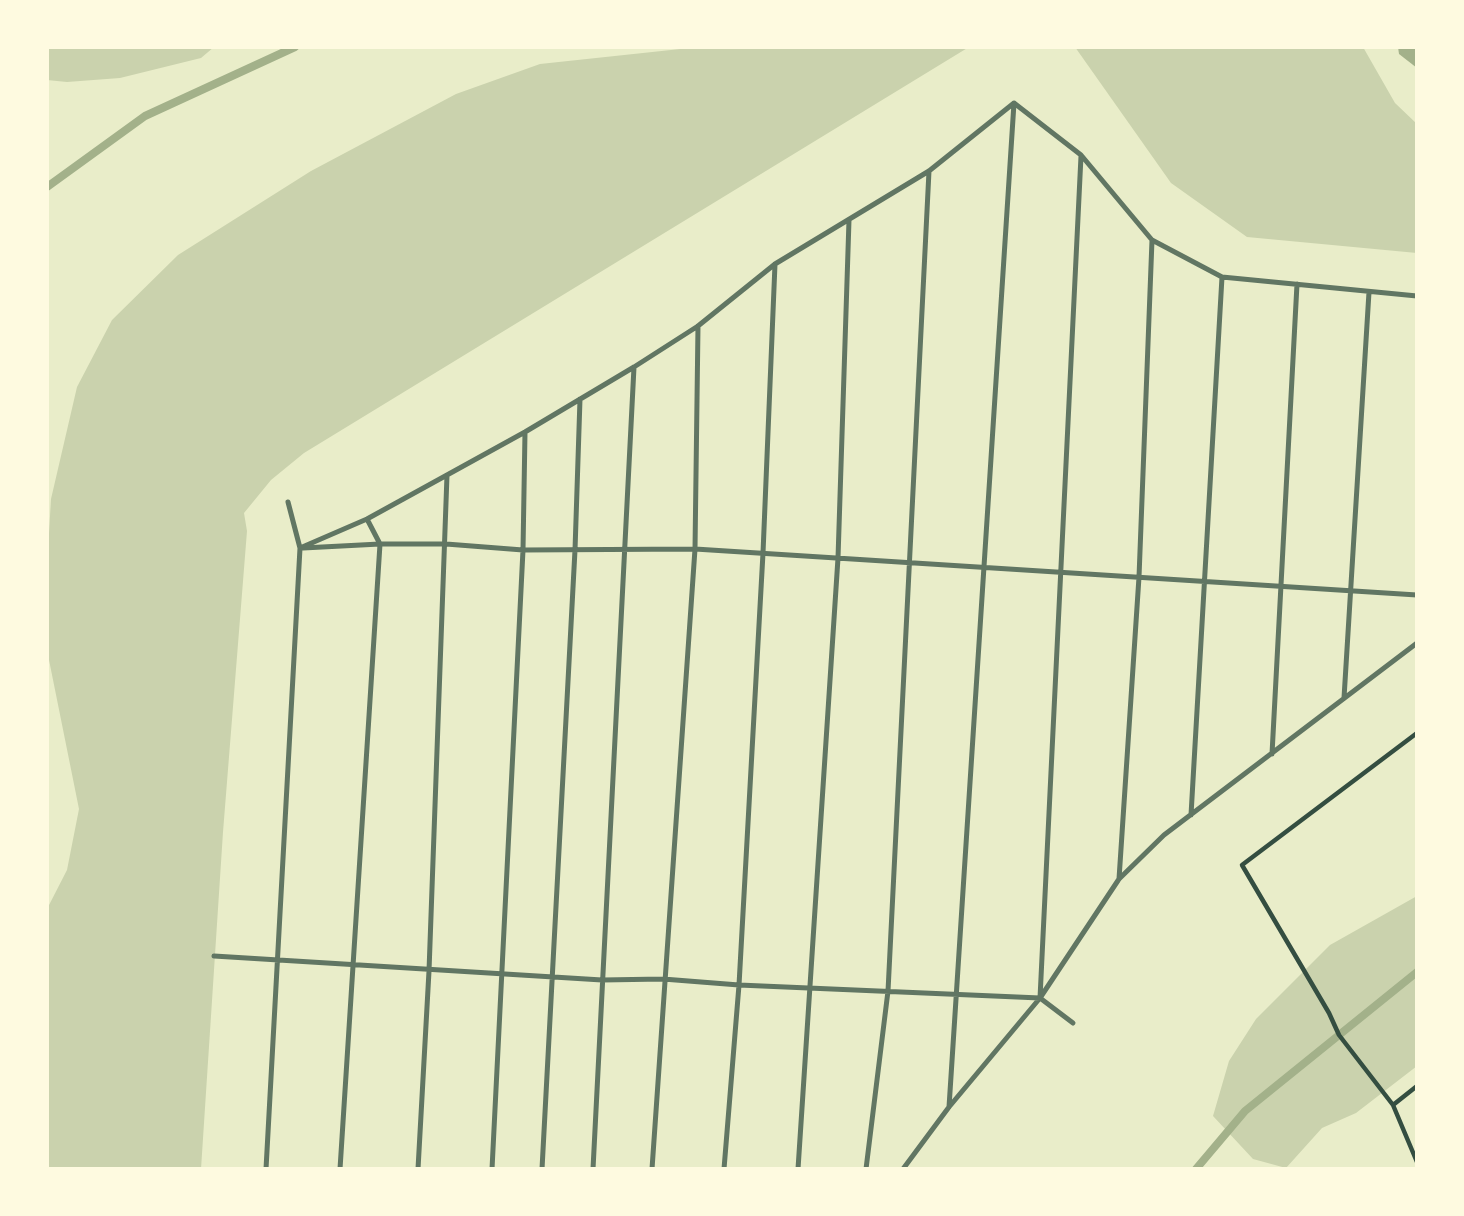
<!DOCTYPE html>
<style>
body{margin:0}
#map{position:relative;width:1464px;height:1216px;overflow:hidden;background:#e9edc9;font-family:"PT Sans Narrow",sans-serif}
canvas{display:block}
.frame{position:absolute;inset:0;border:49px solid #fefae0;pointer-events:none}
</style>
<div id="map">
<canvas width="1464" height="1216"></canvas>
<div class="frame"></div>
</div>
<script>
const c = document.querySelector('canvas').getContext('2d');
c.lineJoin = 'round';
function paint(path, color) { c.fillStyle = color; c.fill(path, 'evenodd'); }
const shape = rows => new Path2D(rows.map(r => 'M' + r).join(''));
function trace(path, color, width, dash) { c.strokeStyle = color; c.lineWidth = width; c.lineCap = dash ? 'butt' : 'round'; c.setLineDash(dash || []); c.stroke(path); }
paint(shape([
 [47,47,214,47,201,58,120,78,67,82,47,80],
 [699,47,969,47,304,453,271,480,244,513,247,531,223,832,201,1169,47,1169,47,909,67,870,79,809,47,650,47,567,51,499,77,387,112,320,178,255,311,171,456,94,540,64],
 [1075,47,1363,47,1395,103,1417,124,1417,253,1247,237,1171,183],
 [1417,896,1417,1066,1356,1113,1322,1128,1286,1168,1253,1159,1213,1116,1229,1061,1256,1019,1330,945]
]), '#cad2ad');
paint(shape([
 [1398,47,1417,47,1417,68,1399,54]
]), '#a3b18a');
trace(shape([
 [47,187,145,116,295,47],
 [1196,1169,1245,1111,1417,972]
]), '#a3b18a', 8);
trace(shape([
 [1417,1086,1393,1105,1417,1162],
 [1393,1105,1339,1035,1329,1013,1242,865,1417,733]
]), '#344e41', 4.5);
trace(shape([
 [300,548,367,519,447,475,525,432,634,367,698,326,775,264,929,171,1014,103,1081,155,1152,240,1222,277,1417,296],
 [303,548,380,544,446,544,523,550,695,549,1417,595],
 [1344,698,1369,292],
 [1272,754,1297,284],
 [1191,815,1222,277],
 [1119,879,1139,577,1152,240],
 [214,956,602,980,663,979,739,985,1040,998,1073,1023],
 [1040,998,1081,156],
 [949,1107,1014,103],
 [266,1169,300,548,288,502],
 [340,1169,380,544,367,519],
 [418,1169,429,971,447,475],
 [492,1169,523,550,525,432],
 [542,1169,575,550,580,399],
 [593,1169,634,367],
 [652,1169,695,549,698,326],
 [724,1169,739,985,763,553,775,264],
 [798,1169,838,558,849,220],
 [866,1169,888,991,929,171],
 [903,1169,949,1107,1040,998,1119,879,1164,835,1417,643]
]), '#617663', 5);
</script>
